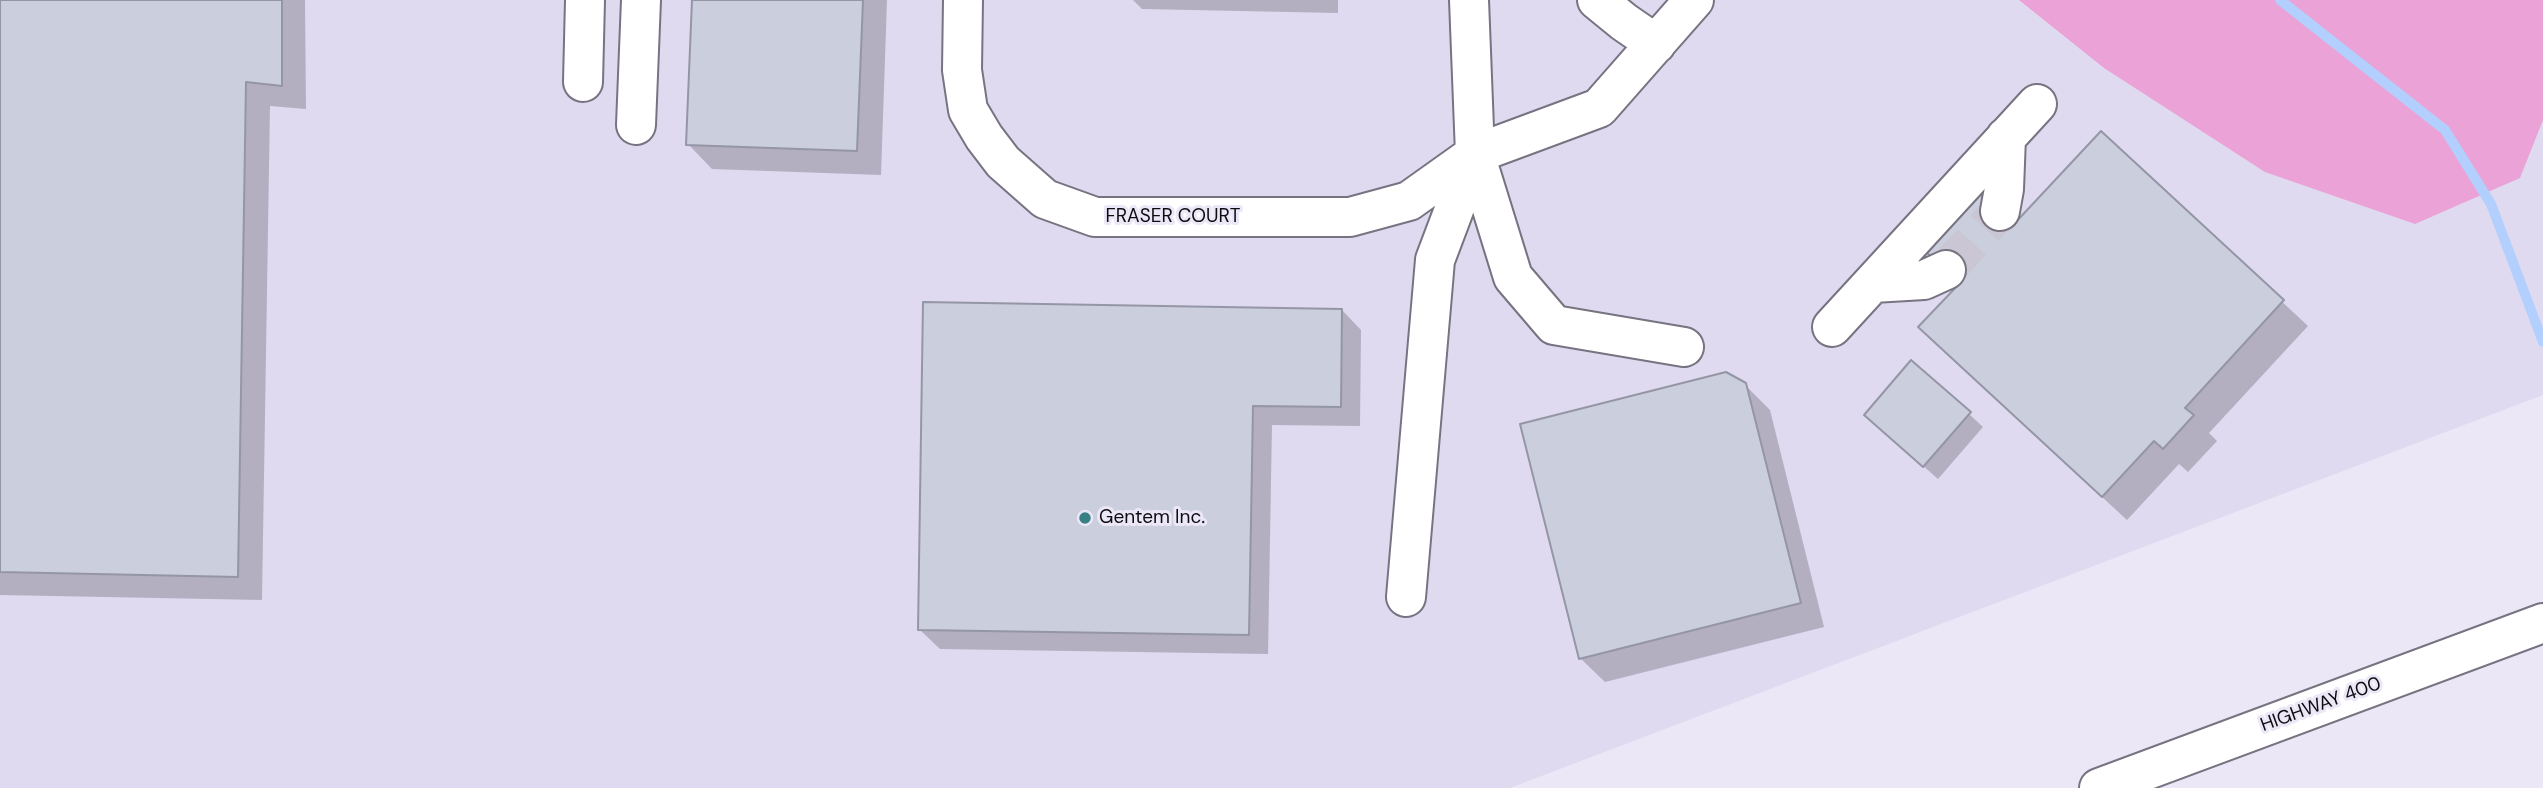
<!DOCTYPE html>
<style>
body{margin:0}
canvas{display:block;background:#ebe7f7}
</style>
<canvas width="2543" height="788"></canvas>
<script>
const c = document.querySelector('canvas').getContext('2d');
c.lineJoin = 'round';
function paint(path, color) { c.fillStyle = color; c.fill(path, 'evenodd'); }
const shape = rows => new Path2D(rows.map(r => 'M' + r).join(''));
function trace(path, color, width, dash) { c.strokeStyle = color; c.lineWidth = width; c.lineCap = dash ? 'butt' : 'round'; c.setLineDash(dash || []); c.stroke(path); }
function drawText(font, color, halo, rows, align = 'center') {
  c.font = font + ' "DM Sans",sans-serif'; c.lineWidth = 6; c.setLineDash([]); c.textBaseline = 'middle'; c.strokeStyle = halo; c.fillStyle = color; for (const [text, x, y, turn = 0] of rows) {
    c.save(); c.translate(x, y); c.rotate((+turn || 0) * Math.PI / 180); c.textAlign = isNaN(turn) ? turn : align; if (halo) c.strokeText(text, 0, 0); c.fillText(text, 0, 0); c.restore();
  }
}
paint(shape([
 [0,0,2543,0,2543,395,1510,788,0,788]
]), '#e0daf0');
paint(shape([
 [2019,0,2543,0,2543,120,2520,178,2415,224,2265,172,2104,68]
]), '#eba2d7');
paint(shape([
 [0,0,305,0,306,109,270,106,262,600,0,595],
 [693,0,887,0,881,175,712,169,688,144],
 [1133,0,1338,0,1338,13,1142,9],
 [2101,133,2308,326,2209,433,2217,441,2188,472,2179,464,2127,520,1945,352,2014,227],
 [1342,310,1361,330,1360,426,1272,425,1268,654,940,649,920,630],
 [1745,385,1770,410,1824,627,1605,682,1580,658],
 [1969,414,1983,427,1938,479,1880,428]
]), '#0003');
trace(shape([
 [2280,0,2445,130,2491,204,2543,342]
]), '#b2cffd', 10);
const building = shape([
 [0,0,282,0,282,86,246,82,238,577,0,572,0,0],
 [692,0,863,0,857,151,686,145,692,0],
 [2101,131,2284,300,2185,408,2194,415,2163,449,2154,441,2102,497,1918,327,1960,283,1925,251,1980,192,2014,224,2101,131],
 [923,302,1342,309,1341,407,1253,406,1249,635,918,630,923,302],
 [1911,360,1971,412,1923,467,1864,415,1911,360],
 [1726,372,1746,383,1801,603,1579,659,1520,424,1726,372]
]);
paint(building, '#cbcedd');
trace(building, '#9496a5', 2);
trace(shape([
 [1946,270,2000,211]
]), '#cac6d4', 38, [38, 19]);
const minor = shape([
 [963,0,962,70,968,110,984,137,1003,162,1045,199,1095,217,1350,217,1409,201,1475,154,1599,108,1694,0],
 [1469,0,1475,154,1513,277,1554,325,1684,347],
 [1597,0,1624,22,1656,44],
 [583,82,585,0],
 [636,125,641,0],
 [2000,211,2004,189,2006,137],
 [1873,283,1924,280,1946,270],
 [1832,327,2037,104],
 [1406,597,1435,260,1475,154]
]);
const highway = shape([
 [2099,788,2543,623]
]);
trace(minor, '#777381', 42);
trace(highway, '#777381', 42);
trace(minor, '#fff', 38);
trace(highway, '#fff', 38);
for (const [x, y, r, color] of [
 [1085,518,7,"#388086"]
]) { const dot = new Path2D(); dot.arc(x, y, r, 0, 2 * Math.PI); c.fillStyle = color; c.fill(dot); trace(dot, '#ebe7f7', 2.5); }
drawText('19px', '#0d0c11', '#ebe7f7', [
 ["FRASER COURT",1173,217],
 ["HIGHWAY 400",2321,705,-20]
]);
drawText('19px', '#0d0c11', '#ebe7f7', [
 ["Gentem Inc.",1099,518]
], 'left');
</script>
